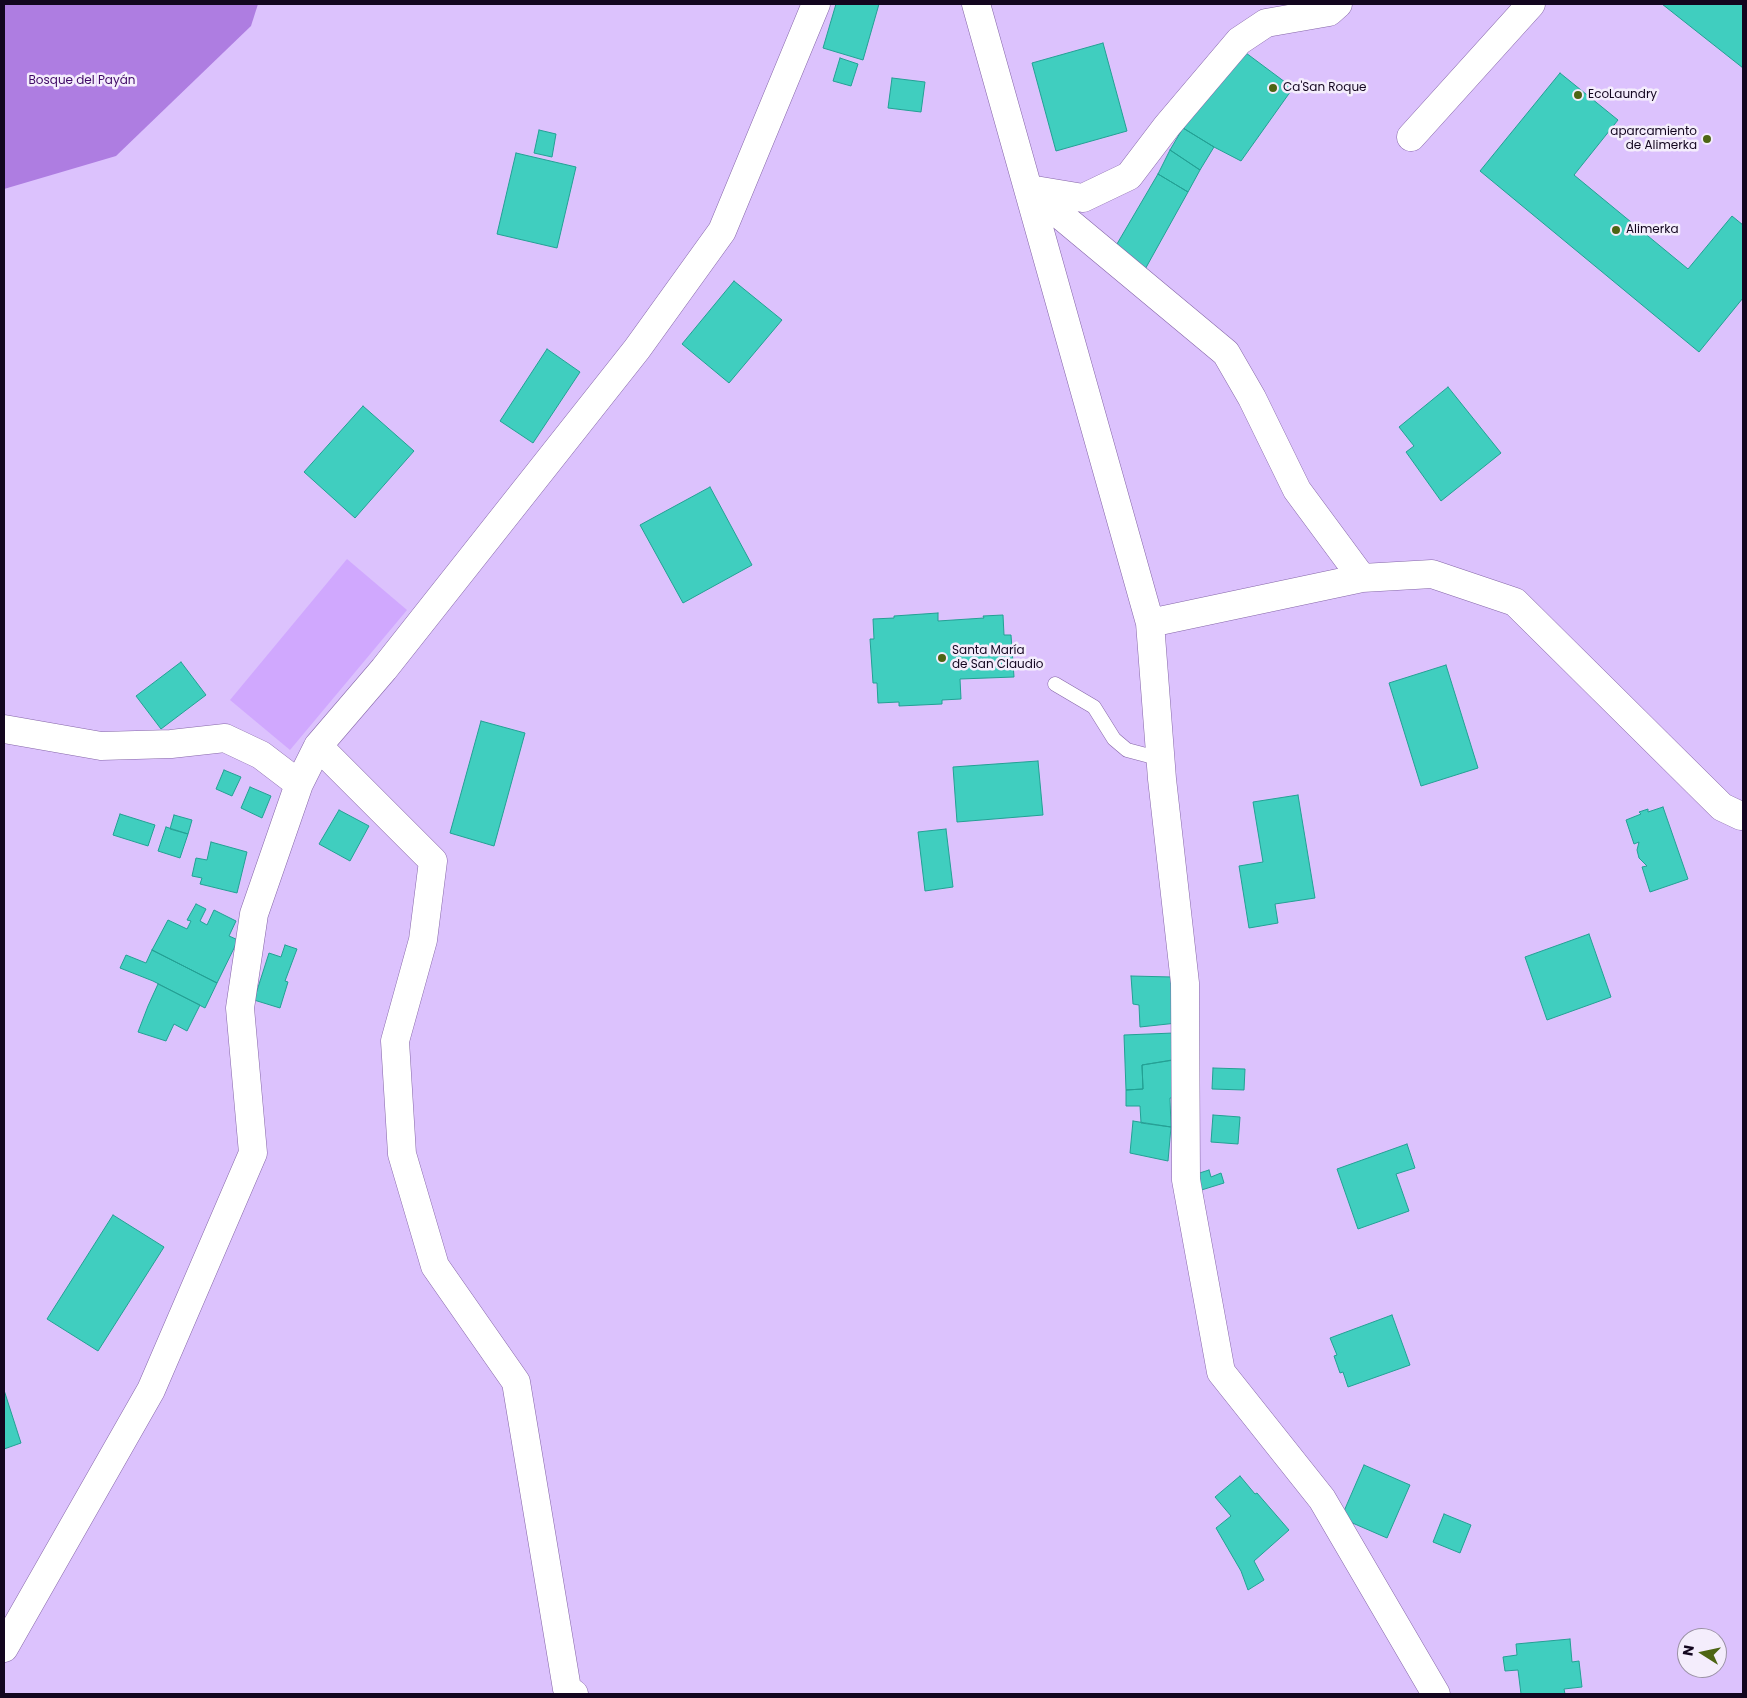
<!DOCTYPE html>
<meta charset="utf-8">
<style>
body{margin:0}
#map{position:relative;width:1747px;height:1698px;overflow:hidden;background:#dcc2fd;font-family:Poppins,sans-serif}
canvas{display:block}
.frame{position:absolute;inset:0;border:5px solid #13061f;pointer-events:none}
.north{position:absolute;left:1677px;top:1628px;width:50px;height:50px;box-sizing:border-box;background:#f4edfc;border:1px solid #9a91a4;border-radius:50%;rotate:280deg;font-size:14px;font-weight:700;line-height:20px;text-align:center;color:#13061f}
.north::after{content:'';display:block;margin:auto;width:18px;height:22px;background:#4d6514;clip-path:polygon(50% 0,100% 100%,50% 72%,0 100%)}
</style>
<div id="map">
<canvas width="1747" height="1698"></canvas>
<div class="frame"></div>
<div class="north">N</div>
</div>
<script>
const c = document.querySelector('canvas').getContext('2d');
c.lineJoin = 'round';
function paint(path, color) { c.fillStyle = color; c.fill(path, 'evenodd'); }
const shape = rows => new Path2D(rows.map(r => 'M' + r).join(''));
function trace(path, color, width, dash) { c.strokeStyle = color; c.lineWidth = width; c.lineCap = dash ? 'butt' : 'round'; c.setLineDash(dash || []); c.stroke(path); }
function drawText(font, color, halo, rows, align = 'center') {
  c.font = font + ' Poppins,sans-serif'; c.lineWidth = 5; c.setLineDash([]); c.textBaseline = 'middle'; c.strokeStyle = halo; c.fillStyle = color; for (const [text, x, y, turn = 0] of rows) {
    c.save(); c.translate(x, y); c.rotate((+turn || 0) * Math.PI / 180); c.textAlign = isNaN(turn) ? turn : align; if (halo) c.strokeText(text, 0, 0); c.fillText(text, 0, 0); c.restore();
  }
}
paint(shape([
 [347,559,407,610,290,750,230,700]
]), '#d0a8fe');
paint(shape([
 [4,4,258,4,251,26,116,156,4,189]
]), '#ae7de1');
const building = shape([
 [836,4,879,4,863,60,823,48,836,4],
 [1662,4,1743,4,1743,68,1662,4],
 [1103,43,1127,131,1056,151,1032,63,1103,43],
 [1242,50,1293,88,1241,161,1214,147,1183,128,1242,50],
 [840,58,858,64,851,86,833,81,840,58],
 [1560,73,1618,120,1574,175,1688,269,1732,216,1743,225,1743,298,1699,352,1480,171,1560,73],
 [892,78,925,82,921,112,888,108,892,78],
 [1183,128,1214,147,1200,170,1170,150,1183,128],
 [539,130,556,134,552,157,534,153,539,130],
 [1170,150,1200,170,1188,192,1158,174,1170,150],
 [516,153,576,167,557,248,497,234,516,153],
 [1158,174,1188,192,1143,273,1114,249,1158,174],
 [734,281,782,320,729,383,682,344,734,281],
 [547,349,580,372,533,443,500,421,547,349],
 [1448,387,1501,453,1441,501,1406,452,1414,446,1399,427,1448,387],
 [363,406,414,451,355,518,304,472,363,406],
 [710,487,752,565,683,603,640,525,710,487],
 [938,613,938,621,984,618,983,616,1003,615,1004,635,1011,635,1014,677,960,679,961,699,942,700,942,704,899,706,899,702,878,703,877,683,873,683,870,639,874,639,873,619,894,618,894,616,938,613],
 [181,662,206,695,161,729,136,696,181,662],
 [1446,665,1478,768,1421,786,1389,683,1446,665],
 [481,721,525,733,494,846,450,833,481,721],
 [1038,761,1043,815,957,822,953,767,1038,761],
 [224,770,241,777,232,796,216,789,224,770],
 [250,787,271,796,262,818,241,808,250,787],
 [1298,795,1315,898,1275,904,1278,923,1249,928,1239,866,1263,862,1253,802,1298,795],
 [1663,807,1688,879,1650,892,1642,867,1647,866,1639,858,1637,850,1639,842,1634,844,1626,820,1641,814,1639,812,1648,809,1648,812,1663,807],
 [339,810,369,826,350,861,319,844,339,810],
 [120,814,155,825,148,846,113,835,120,814],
 [174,815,192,820,188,834,170,829,174,815],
 [166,827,188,834,180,858,158,851,166,827],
 [946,829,953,887,925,891,918,832,946,829],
 [211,842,247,852,237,893,200,884,202,878,192,876,196,858,207,860,211,842],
 [196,904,206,909,200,921,207,925,214,910,236,921,229,936,238,940,217,983,152,950,168,920,187,929,191,921,187,920,196,904],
 [1589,934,1611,997,1547,1020,1525,957,1589,934],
 [285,945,297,949,285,981,288,982,280,1008,254,1000,269,953,281,957,285,945],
 [152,950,217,983,205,1008,153,981,120,968,126,955,146,963,152,950],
 [1131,976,1172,977,1177,1023,1140,1027,1139,1005,1133,1004,1131,976],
 [158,984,200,1005,187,1031,174,1024,166,1041,138,1032,148,1006,158,984],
 [1174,1033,1174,1060,1142,1065,1143,1089,1126,1090,1124,1035,1174,1033],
 [1172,1060,1173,1098,1170,1098,1171,1127,1141,1123,1140,1106,1126,1106,1126,1090,1143,1089,1142,1065,1172,1060],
 [1213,1068,1245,1069,1244,1090,1212,1089,1213,1068],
 [1213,1115,1240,1117,1238,1144,1211,1142,1213,1115],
 [1133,1121,1171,1127,1168,1161,1130,1153,1133,1121],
 [1407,1144,1415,1168,1396,1174,1409,1211,1358,1229,1337,1169,1407,1144],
 [1209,1170,1211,1177,1221,1173,1224,1183,1195,1192,1190,1176,1209,1170],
 [113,1215,164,1247,98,1351,47,1319,113,1215],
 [1392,1315,1410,1365,1348,1387,1343,1372,1340,1373,1334,1356,1337,1355,1330,1338,1392,1315],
 [4,1390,21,1443,4,1449,4,1390],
 [1364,1465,1410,1485,1387,1538,1341,1518,1364,1465],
 [1240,1476,1255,1494,1257,1493,1289,1530,1254,1561,1264,1580,1248,1590,1241,1571,1216,1528,1231,1516,1215,1497,1240,1476],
 [1444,1514,1471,1525,1460,1553,1433,1542,1444,1514],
 [1570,1639,1572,1662,1579,1661,1582,1687,1564,1689,1565,1694,1521,1694,1518,1670,1505,1671,1503,1657,1517,1655,1516,1644,1570,1639]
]);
paint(building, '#40cebf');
trace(building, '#23a094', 1);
const service = shape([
 [1055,684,1094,707,1114,739,1127,750,1161,759]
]);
const minor = shape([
 [976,4,1150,623,1162,779,1185,983,1186,1180,1221,1372,1322,1499,1436,1694],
 [1411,137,1531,4],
 [1029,189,1226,353,1252,398,1297,490,1362,578,1432,574,1515,602,1722,807,1741,816,1743,815],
 [1029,189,1083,198,1129,176,1167,126,1239,41,1266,23,1329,12,1338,4],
 [1150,623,1362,578],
 [4,729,101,746,171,744,225,738,261,755,299,784],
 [318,746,433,861,423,940,395,1041,402,1154,435,1266,516,1382,567,1689,574,1694],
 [4,1648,151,1390,253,1153,240,1008,254,914,299,784,318,746,384,669,637,349,722,231,816,4]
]);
trace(service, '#8566a8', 15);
trace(minor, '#8566a8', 29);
trace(service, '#fff', 14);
trace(minor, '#fff', 28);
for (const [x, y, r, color] of [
 [1273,88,5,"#4d6514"],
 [1578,95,5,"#4d6514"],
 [1707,139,5,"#4d6514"],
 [1616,230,5,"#4d6514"],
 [942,658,5,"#4d6514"]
]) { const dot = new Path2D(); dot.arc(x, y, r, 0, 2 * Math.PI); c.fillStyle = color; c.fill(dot); trace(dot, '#f4edfc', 2); }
drawText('12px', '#400a67', '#f4edfc', [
 ["Bosque del Payán",82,81]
]);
drawText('12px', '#13061f', '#f4edfc', [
 ["Ca'San Roque",1283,88],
 ["EcoLaundry",1588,95],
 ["aparcamiento",1697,132,"right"],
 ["de Alimerka",1697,146,"right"],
 ["Alimerka",1626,230],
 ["Santa María",952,651],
 ["de San Claudio",952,665]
], 'left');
</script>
